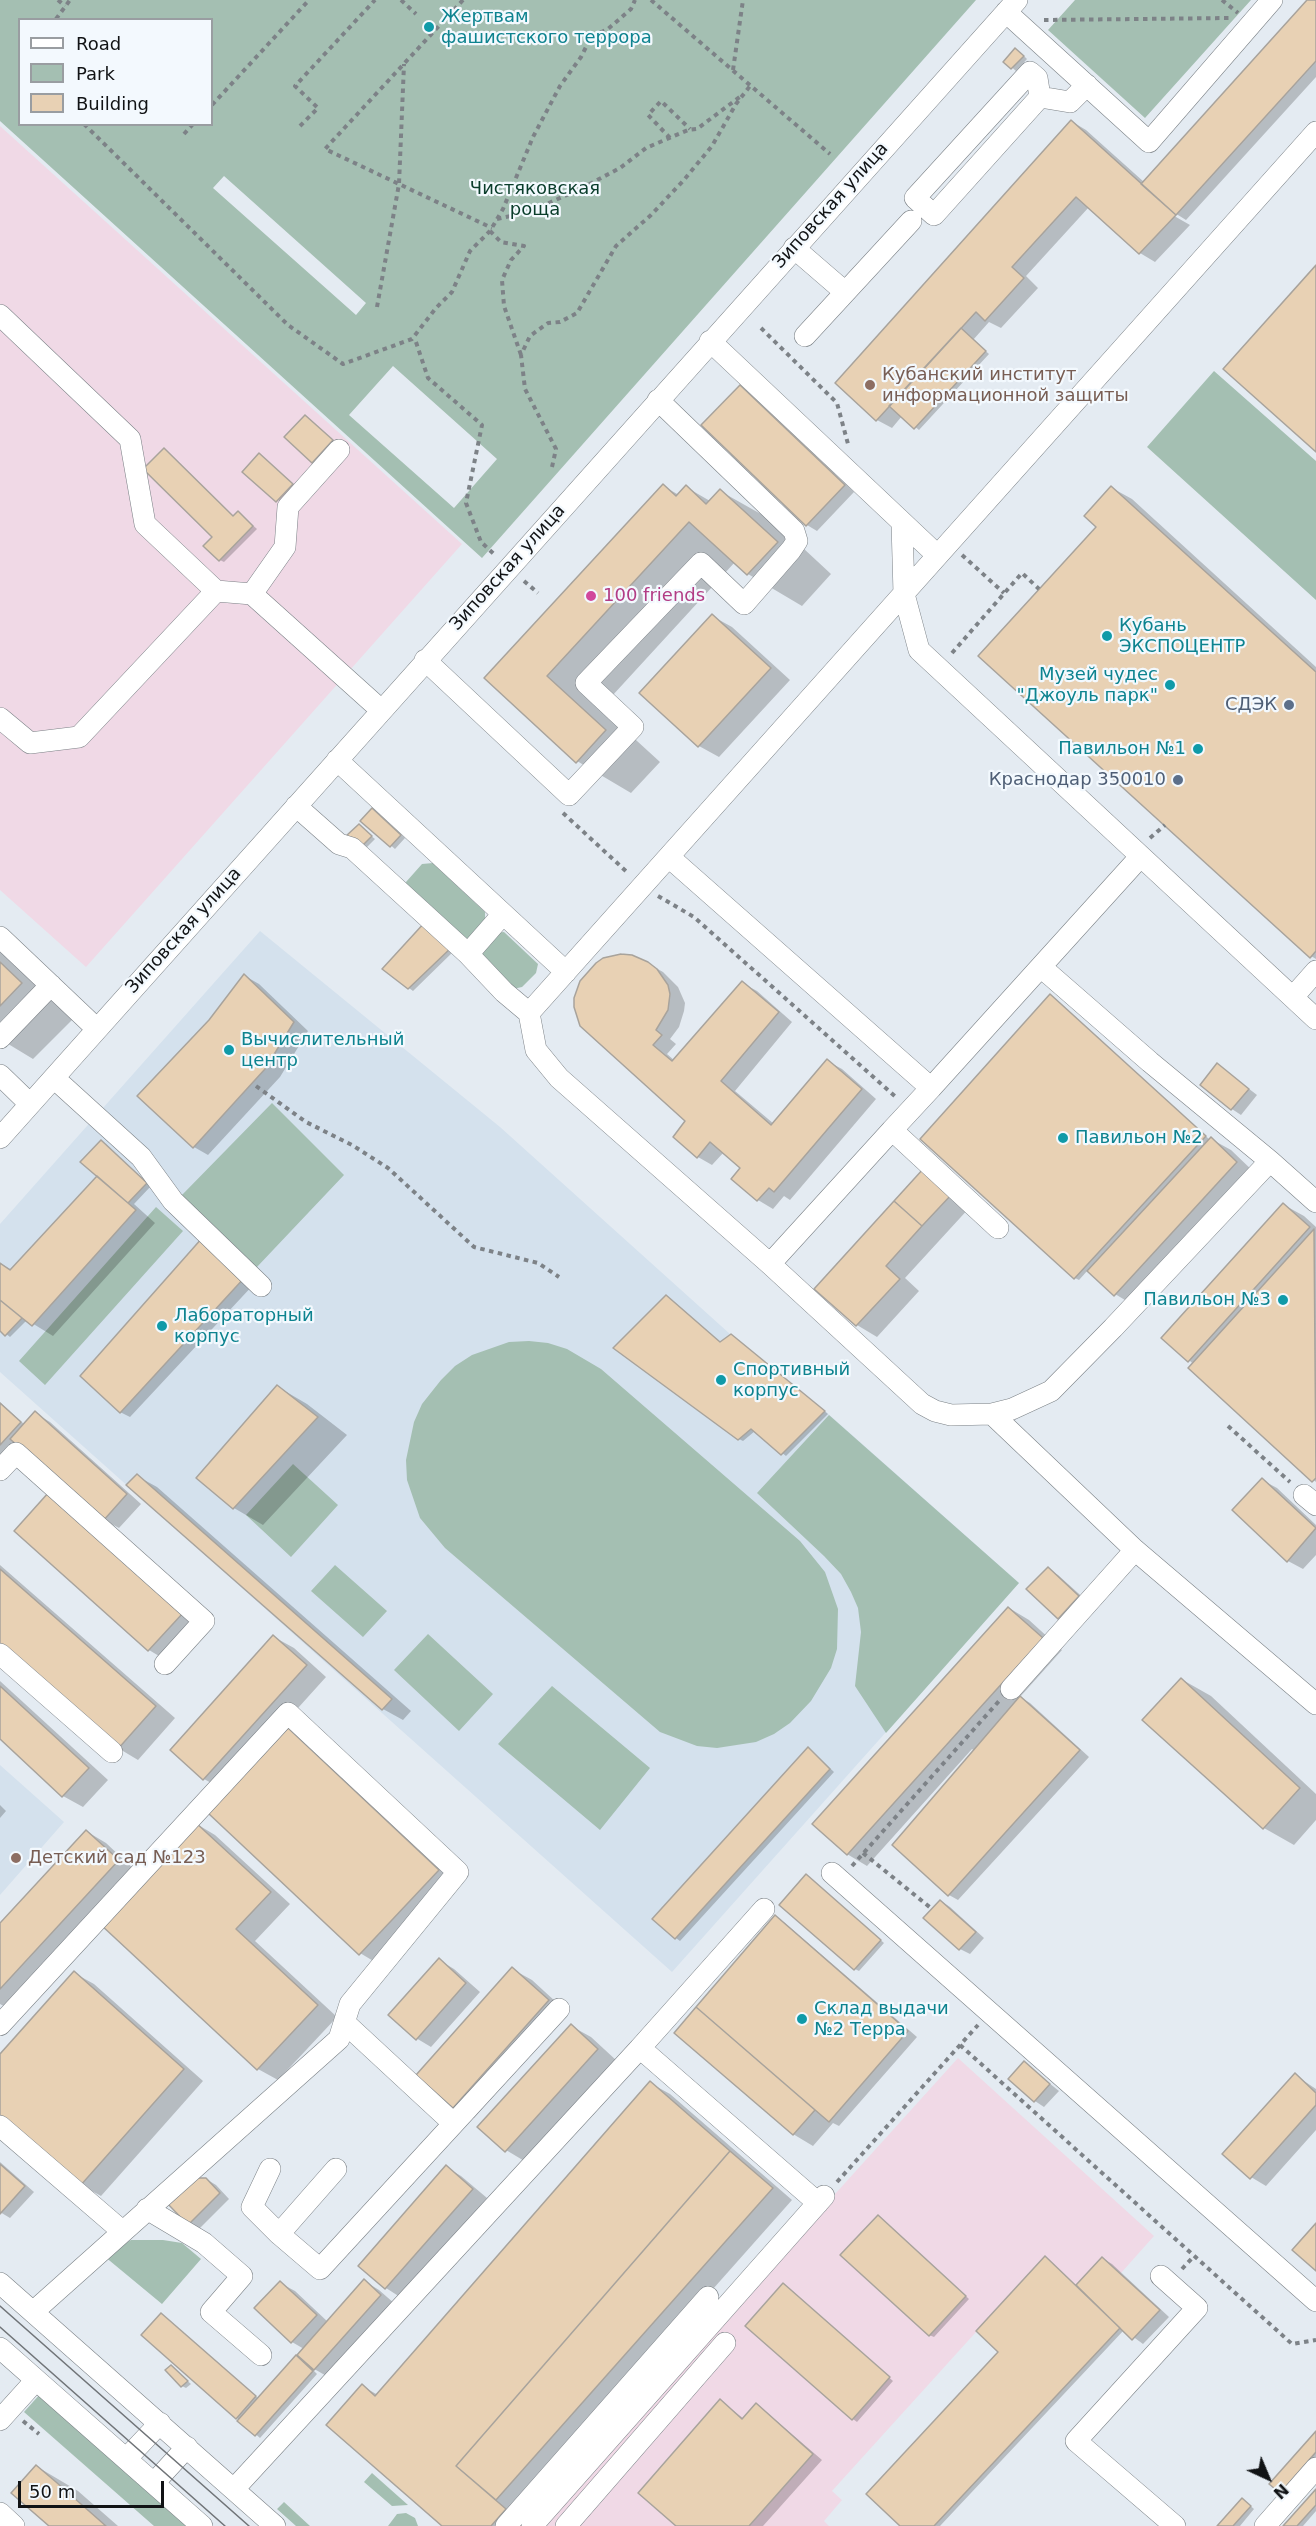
<!DOCTYPE html>
<meta charset="utf-8">
<style>
body{margin:0}
#map{position:relative;width:1316px;height:2526px;overflow:hidden;background:#e4ebf2;font-family:"DejaVu Sans",sans-serif}
canvas{display:block}
.legend{position:absolute;left:18px;top:18px;width:195px;height:108px;box-sizing:border-box;background:#f3f9fe;border:2px solid #999da1;margin:0;padding:8px 10px;list-style:none;font-size:18px;color:#111315}
.legend li{display:flex;align-items:center;gap:12px;height:30px}
.legend b{width:30px;border:2px solid #999da1}
.north{position:absolute;left:1238px;top:2448px;width:60px;height:60px;-webkit-text-stroke:4px #f3f9fe;paint-order:stroke;rotate:136deg;font-size:16px;font-weight:700;line-height:24px;text-align:center;color:#111315}
.north::after{content:'';display:block;margin:auto;width:21px;height:27px;background:#111315;clip-path:polygon(50% 0,100% 100%,50% 72%,0 100%)}
.scale{position:absolute;left:18px;top:2481px;width:146px;height:27px;box-sizing:border-box;border:3px solid #111315;border-top:0;padding-left:8px;font-size:18px;line-height:21px;white-space:nowrap;color:#111315;-webkit-text-stroke:4px #f3f9fe;paint-order:stroke}
</style>
<div id="map">
<canvas width="1316" height="2526"></canvas>
<ul class="legend">
<li><b style="height:8px;background:#fff"></b>Road</li>
<li><b style="height:16px;background:#a4bfb2"></b>Park</li>
<li><b style="height:16px;background:#e8d1b4"></b>Building</li>
</ul>
<div class="north">N</div>
<div class="scale">50 m</div>
</div>
<script>
const c = document.querySelector('canvas').getContext('2d');
c.lineJoin = 'round';
function paint(path, color) { c.fillStyle = color; c.fill(path, 'evenodd'); }
const shape = rows => new Path2D(rows.map(r => 'M' + r).join(''));
function trace(path, color, width, dash) { c.strokeStyle = color; c.lineWidth = width; c.lineCap = dash ? 'butt' : 'round'; c.setLineDash(dash || []); c.stroke(path); }
function drawText(font, color, halo, rows, align = 'center') {
  c.font = font + ' "DejaVu Sans",sans-serif'; c.lineWidth = 4.5; c.setLineDash([]); c.textBaseline = 'middle'; c.strokeStyle = halo; c.fillStyle = color; for (const [text, x, y, turn = 0] of rows) {
    c.save(); c.translate(x, y); c.rotate((+turn || 0) * Math.PI / 180); c.textAlign = isNaN(turn) ? turn : align; if (halo) c.strokeText(text, 0, 0); c.fillText(text, 0, 0); c.restore();
  }
}
paint(shape([
 [260,931,500,1127,730,1334,825,1411,1019,1583,672,1972,0,1372,0,1224],
 [0,1765,64,1822,0,1895]
]), '#d4e1ed');
paint(shape([
 [0,126,462,544,86,967,0,890],
 [958,2058,1154,2236,1121,2273,1102,2257,1076,2285,1044,2257,832,2491,842,2500,824,2521,829,2526,535,2526]
]), '#f0d9e6');
paint(shape([
 [0,0,976,0,482,558,0,121],
 [20,20,212,20,212,124,20,124],
 [224,176,366,303,356,315,213,188],
 [393,366,497,459,454,508,349,415],
 [1075,0,1251,0,1145,118,1048,30],
 [1214,371,1316,461,1316,600,1147,447],
 [433,863,485,912,485,922,469,939,459,940,408,894,406,882,422,864],
 [504,932,538,964,536,973,522,987,513,989,483,961,479,949,495,933],
 [272,1103,344,1175,256,1268,182,1195],
 [156,1207,183,1231,45,1385,19,1361],
 [529,1341,548,1343,567,1349,601,1369,800,1541,825,1572,838,1609,837,1649,831,1668,811,1701,790,1723,774,1734,756,1742,717,1748,697,1746,660,1732,445,1548,420,1518,407,1480,406,1460,414,1422,422,1404,441,1380,455,1366,472,1355,509,1342],
 [829,1415,1019,1583,886,1733,855,1686,861,1632,858,1608,851,1592,841,1574,824,1556,757,1493],
 [293,1464,338,1505,291,1557,246,1515],
 [335,1565,387,1611,363,1637,311,1591],
 [428,1634,493,1694,459,1731,394,1670],
 [552,1686,650,1768,600,1830,498,1744],
 [131,2240,163,2240,182,2243,201,2259,162,2304,104,2256],
 [41,2393,193,2526,154,2526,24,2412],
 [372,2473,408,2505,392,2506,364,2482],
 [284,2502,310,2526,296,2526,277,2509],
 [406,2513,415,2518,418,2526,388,2526,397,2514]
]), '#a4bfb2');
paint(shape([
 [1309,0,1316,0,1316,77,1186,220,1170,210,1169,213,1190,225,1155,262,1140,253,1089,207,1026,276,1038,288,1001,328,989,322,973,340,989,354,919,430,902,416,892,428,877,420,1071,121,1086,130,1144,182],
 [1020,52,1027,59,1016,71,1005,61],
 [740,386,750,392,854,492,817,531,807,525,703,425],
 [310,419,336,444,317,464,312,462],
 [168,452,234,517,239,513,257,529,224,562,220,560,214,537],
 [263,458,297,487,282,503,244,472],
 [663,486,679,495,686,487,710,501,720,491,775,522,831,574,802,606,748,574,735,562,601,708,660,762,631,793,577,761,486,678],
 [1112,488,1132,499,1316,667,1316,959,1311,956,1098,527],
 [712,616,732,627,790,680,719,757,699,746],
 [372,810,405,838,395,849,363,821],
 [359,826,375,839,364,850],
 [426,923,456,949,413,991,409,988],
 [0,941,76,1016,33,1059,0,1039],
 [603,960,647,963,663,972,678,987,685,1003,684,1011,679,1027,670,1039,676,1044,667,1054,675,1061,742,983,757,991,792,1022,735,1091,774,1124,827,1061,842,1069,876,1099,790,1200,784,1196,773,1209,758,1200,733,1179,742,1168,724,1152,712,1165,698,1157,687,1121,593,1038,577,1017,581,982,590,969],
 [245,976,259,984,308,1031,280,1077,208,1155,194,1147,210,1021],
 [1055,998,1210,1140,1211,1139,1231,1150,1256,1174,1135,1306,1115,1294,1088,1270,1079,1280,1075,1278],
 [1218,1065,1257,1095,1241,1115,1232,1109],
 [101,1142,151,1186,134,1204,155,1223,53,1336,27,1320,10,1337,0,1329,0,1263,12,1270,98,1176],
 [924,1170,971,1206,905,1278,919,1291,877,1337,857,1325,817,1289],
 [1284,1205,1304,1216,1316,1227,1316,1482,1189,1360],
 [204,1239,255,1283,130,1417,120,1412],
 [671,1300,721,1343,735,1338,828,1414,786,1456,755,1431,743,1441,739,1439],
 [278,1387,307,1404,347,1435,263,1525,234,1508],
 [0,1402,25,1425,35,1413,50,1422,141,1504,119,1528,104,1520,17,1443,0,1461],
 [137,1476,157,1487,411,1711,403,1720,383,1709,128,1484],
 [1262,1480,1277,1488,1316,1525,1316,1555,1303,1569,1288,1561],
 [16,1531,202,1625,169,1662,149,1650],
 [0,1565,175,1718,138,1760,118,1748,0,1644],
 [1048,1569,1058,1575,1088,1602,1069,1623,1059,1618],
 [1009,1608,1029,1620,1062,1650,1020,1697,1030,1703,1089,1757,958,1900,949,1895,975,1751,972,1749,867,1866,847,1854],
 [274,1637,294,1648,326,1677,224,1790,204,1779,172,1750],
 [1181,1679,1211,1696,1316,1794,1316,1820,1294,1845,1264,1828,1144,1720],
 [0,1681,108,1780,83,1807,63,1796,0,1737],
 [288,1730,308,1741,458,1882,380,1965,360,1953],
 [812,1751,834,1772,680,1941,676,1938,654,1919],
 [0,1805,6,1811,0,1818],
 [195,1823,215,1835,290,1904,255,1941,337,2017,278,2080,258,2069,102,1924],
 [86,1831,106,1843,138,1873,11,2010,0,2004,0,1925],
 [810,1879,884,1943,859,1971,855,1969],
 [941,1901,950,1907,984,1938,970,1954,960,1949],
 [776,1917,785,1923,917,2037,839,2126,833,2123,813,2146,793,2134,701,2012],
 [439,1960,454,1969,480,1992,431,2047,416,2038],
 [512,1969,532,1980,568,2013,474,2118,454,2107],
 [74,1973,94,1984,203,2081,101,2196,81,2185,0,2113,0,2056],
 [571,2026,591,2037,617,2061,526,2162,506,2150],
 [1024,2063,1059,2091,1044,2107,1035,2101],
 [1295,2075,1316,2089,1316,2130,1266,2186,1251,2177],
 [650,2083,670,2094,792,2200,515,2512,525,2521,520,2526,444,2526,362,2386,378,2395],
 [0,2162,34,2192,10,2218,0,2212],
 [446,2167,461,2176,487,2198,400,2297,386,2288],
 [206,2179,216,2185,229,2199,199,2229,189,2223],
 [882,2219,969,2299,934,2337,929,2335],
 [1102,2258,1112,2264,1169,2317,1143,2344,1124,2330,940,2526,903,2526,1077,2287],
 [364,2281,379,2290,395,2304,330,2378,309,2366,317,2374,260,2438,237,2418,162,2315,259,2399,296,2357,306,2363,304,2349,292,2342,256,2308,280,2283,295,2291,328,2322],
 [788,2287,893,2381,857,2422,853,2419],
 [175,2370,191,2384,186,2388,182,2386],
 [721,2401,744,2419,756,2405,765,2411,822,2460,763,2526,678,2526],
 [1316,2433,1316,2459,1285,2495,1280,2492],
 [36,2466,78,2491,118,2526,51,2526],
 [1316,2491,1316,2511,1303,2526,1285,2526],
 [1246,2502,1254,2509,1240,2526,1219,2526]
]), '#0003');
const building = shape([
 [1307,0,1316,0,1316,61,1176,215,1141,184,1307,0],
 [1015,48,1024,56,1011,69,1003,62,1015,48],
 [1071,120,1176,215,1139,254,1076,197,1012,267,1024,278,985,321,976,312,876,421,835,383,1071,120],
 [1316,265,1316,452,1223,369,1316,265],
 [961,328,986,351,914,429,889,406,961,328],
 [740,385,845,485,806,526,701,425,740,385],
 [305,415,333,440,312,463,284,437,305,415],
 [164,448,233,516,238,511,253,526,219,561,203,546,212,537,143,469,164,448],
 [259,453,293,484,276,502,242,472,259,453],
 [663,484,676,496,686,485,706,504,720,489,778,542,747,575,689,522,547,676,606,730,576,763,484,678,663,484],
 [1111,486,1316,672,1316,951,1310,958,978,656,1096,527,1084,516,1111,486],
 [712,614,771,668,698,747,639,693,712,614],
 [372,808,401,835,390,847,360,821,372,808],
 [359,824,372,836,359,849,346,836,359,824],
 [426,921,453,946,408,989,382,969,426,921],
 [621,954,632,955,648,962,657,969,668,985,670,994,668,1010,656,1030,662,1035,653,1045,672,1061,742,981,779,1012,721,1081,771,1125,827,1059,862,1089,774,1192,769,1188,757,1201,731,1179,740,1168,710,1142,697,1158,673,1137,685,1121,580,1026,574,1007,574,998,580,981,596,963,603,958,621,954],
 [0,962,22,983,0,1006,0,962],
 [244,974,294,1022,265,1069,193,1148,137,1096,209,1020,244,974],
 [1050,994,1206,1136,1074,1279,920,1139,1050,994],
 [1217,1063,1249,1089,1231,1110,1200,1085,1217,1063],
 [1211,1137,1237,1162,1114,1296,1087,1271,1211,1137],
 [101,1140,147,1183,128,1203,80,1162,101,1140],
 [924,1168,952,1194,922,1226,894,1201,924,1168],
 [97,1176,136,1210,32,1326,0,1300,0,1263,10,1270,97,1176],
 [894,1201,922,1226,886,1266,900,1279,856,1326,814,1289,894,1201],
 [1283,1203,1310,1227,1188,1362,1161,1338,1283,1203],
 [1314,1229,1316,1478,1312,1482,1188,1368,1314,1229],
 [203,1237,246,1276,120,1413,80,1376,203,1237],
 [666,1295,720,1342,731,1334,825,1411,781,1455,751,1429,738,1440,613,1348,666,1295],
 [0,1300,22,1318,5,1336,0,1331,0,1300],
 [277,1385,318,1417,233,1509,196,1478,277,1385],
 [0,1403,21,1422,0,1445,0,1403],
 [35,1411,127,1494,103,1521,10,1439,35,1411],
 [137,1474,392,1699,382,1710,126,1485,137,1474],
 [1262,1478,1316,1528,1287,1562,1232,1510,1262,1478],
 [49,1492,183,1613,148,1651,14,1531,49,1492],
 [1048,1567,1079,1596,1058,1619,1026,1589,1048,1567],
 [0,1569,156,1706,117,1750,0,1646,0,1569],
 [1008,1607,1043,1638,847,1855,812,1824,1008,1607],
 [273,1635,307,1665,203,1780,170,1750,273,1635],
 [1181,1678,1300,1788,1263,1829,1142,1720,1181,1678],
 [0,1686,89,1768,62,1797,0,1739,0,1686],
 [1020,1696,1080,1750,948,1896,892,1845,1020,1696],
 [288,1728,439,1870,359,1955,208,1813,288,1728],
 [808,1747,830,1769,675,1939,652,1919,808,1747],
 [195,1822,271,1892,236,1929,318,2005,257,2070,100,1924,195,1822],
 [86,1830,119,1860,0,1989,0,1923,86,1830],
 [806,1874,881,1940,854,1970,779,1905,806,1874],
 [940,1900,976,1932,959,1950,923,1918,940,1900],
 [775,1915,908,2031,829,2122,696,2007,775,1915],
 [439,1958,466,1983,416,2040,388,2015,439,1958],
 [512,1967,549,2000,453,2108,416,2075,512,1967],
 [74,1971,184,2069,80,2186,0,2115,0,2054,74,1971],
 [696,2007,815,2110,793,2135,674,2033,696,2007],
 [571,2024,598,2049,505,2152,477,2127,571,2024],
 [1024,2061,1050,2084,1034,2102,1008,2079,1024,2061],
 [1295,2073,1316,2093,1316,2105,1250,2179,1222,2154,1295,2073],
 [650,2081,730,2151,456,2466,506,2509,491,2526,442,2526,326,2425,362,2384,375,2396,650,2081],
 [730,2151,773,2188,496,2500,456,2466,730,2151],
 [0,2164,25,2186,0,2214,0,2164],
 [446,2165,473,2189,385,2289,358,2266,446,2165],
 [192,2178,206,2178,220,2193,188,2225,167,2203,192,2178],
 [878,2215,966,2296,929,2336,840,2255,878,2215],
 [1316,2223,1316,2271,1292,2250,1316,2223],
 [1045,2256,1120,2328,934,2526,900,2526,866,2494,998,2352,976,2331,1045,2256],
 [1102,2257,1160,2310,1132,2340,1076,2285,1102,2257],
 [364,2279,381,2295,314,2370,297,2355,364,2279],
 [280,2281,317,2315,291,2343,254,2308,280,2281],
 [783,2283,890,2377,852,2420,745,2326,783,2283],
 [161,2313,256,2396,236,2419,141,2335,161,2313],
 [296,2355,313,2371,255,2436,237,2421,296,2355],
 [171,2365,188,2381,181,2387,165,2370,171,2365],
 [720,2399,742,2419,756,2403,813,2454,749,2526,676,2526,638,2493,720,2399],
 [1316,2431,1316,2452,1280,2493,1269,2484,1316,2431],
 [36,2465,56,2482,106,2526,49,2526,11,2493,36,2465],
 [1316,2489,1316,2505,1297,2526,1283,2526,1316,2489],
 [1242,2498,1251,2506,1233,2526,1217,2526,1242,2498]
]);
paint(building, '#e8d1b4');
trace(building, '#a8a39c', 1.5);
const minor = shape([
 [1006,12,1149,142,1272,0],
 [1030,72,1037,78,1040,97,934,215,915,198,1030,72],
 [1040,97,1070,102,1087,85],
 [794,248,845,292],
 [0,315,130,439,145,524,216,591],
 [805,336,911,221],
 [710,341,937,555],
 [902,523,904,594,919,650,1316,1019],
 [252,594,285,547,288,507,339,450],
 [425,660,569,795,633,727,586,683,701,563,744,604,791,550,797,541,794,531,658,400],
 [0,718,30,743,79,737,216,591,252,594,381,710],
 [337,760,566,972],
 [296,806,339,844,352,848,468,954,504,992,529,1013,536,1050,559,1078,770,1264,922,1404,935,1411,951,1415,992,1414,1012,1409,1051,1391,1113,1328,1270,1161,1316,1202],
 [669,857,931,1088,892,1130,998,1228],
 [0,937,97,1029],
 [468,954,503,914],
 [1041,967,1150,1062,1270,1161],
 [1293,997,1316,971],
 [529,1013,1316,132],
 [0,1038,51,985],
 [0,1075,30,1104],
 [54,1078,141,1157,173,1201,261,1286],
 [931,1088,1140,857],
 [0,1138,1017,0],
 [770,1264,892,1130],
 [992,1414,1135,1550,1316,1704],
 [0,1470,16,1453,204,1621,165,1664],
 [1304,1495,1316,1505],
 [0,1654,112,1752],
 [1011,1689,1135,1550],
 [832,1873,1316,2301],
 [345,2023,453,2123],
 [0,2025,288,1713,458,1872,350,2004,339,2039,33,2312],
 [640,2048,764,1909],
 [0,2126,122,2231],
 [270,2169,252,2207,279,2234],
 [336,2169,279,2234,320,2269,559,2009],
 [147,2209,204,2243,242,2276,211,2312,261,2355],
 [1161,2276,1197,2308,1076,2441,1175,2526],
 [0,2283,275,2526],
 [0,2348,202,2526],
 [0,2420,36,2380],
 [126,2459,160,2423],
 [154,2483,187,2447],
 [234,2489,640,2048,818,2203],
 [0,2513,14,2526],
 [506,2526,708,2297],
 [532,2526,824,2196],
 [566,2526,725,2343],
 [1265,2526,1316,2468]
]);
trace(minor, '#7b8186', 22);
trace(shape([
 [58,0,65,6],
 [401,0,416,14],
 [463,0,325,149,492,228],
 [651,0,830,154],
 [1222,0,1238,13],
 [56,19,70,0],
 [1044,20,1231,18],
 [733,70,743,0],
 [212,105,309,0],
 [84,124,288,325,343,364,412,339,436,308,452,292,470,251,490,231,503,209,533,137,560,86,581,57,591,37,608,29,631,9,635,0],
 [300,126,318,108,295,86,375,0],
 [184,134,193,124],
 [670,138,648,115,661,101,690,129],
 [497,219,529,212,582,188,620,168,646,148,688,130,697,129,741,96],
 [490,231,501,242,524,246,511,260,502,280,504,306,521,355],
 [377,307,399,184,404,64],
 [761,328,837,403,848,444],
 [416,342,428,378,482,425,466,503,481,542,496,556],
 [552,467,556,449,525,389,521,355,530,336,548,323,560,322,577,313,616,246,651,215,683,181,712,146,736,104,750,86],
 [962,555,1004,593],
 [524,581,538,593],
 [952,653,1022,573,1039,589],
 [563,813,628,873],
 [1150,838,1165,825],
 [658,896,694,917,897,1098],
 [256,1086,306,1122,352,1145,388,1168,474,1247,538,1263,559,1277],
 [1228,1426,1290,1482],
 [863,1853,932,1909],
 [852,1866,999,1701],
 [960,2045,1292,2344,1316,2340],
 [837,2182,978,2025],
 [1182,2269,1194,2256],
 [23,2421,39,2434]
]), '#7d8287', 4, [4.5, 4.5]);
trace(minor, '#fff', 21);
trace(shape([
 [0,2306,249,2526],
 [0,2327,225,2526]
]), '#707478', 1.5);
for (const [x, y, r, color] of [
 [429,27,6,"#0f9aa8"],
 [870,385,6,"#8d6e63"],
 [591,596,6,"#d1479c"],
 [1107,636,6,"#0f9aa8"],
 [1170,685,6,"#0f9aa8"],
 [1289,705,6,"#5c6f8a"],
 [1198,749,6,"#0f9aa8"],
 [1178,780,6,"#5c6f8a"],
 [229,1050,6,"#0f9aa8"],
 [1063,1138,6,"#0f9aa8"],
 [1283,1300,6,"#0f9aa8"],
 [162,1326,6,"#0f9aa8"],
 [721,1380,6,"#0f9aa8"],
 [16,1858,6,"#8d6e63"],
 [802,2019,6,"#0f9aa8"]
]) { const dot = new Path2D(); dot.arc(x, y, r, 0, 2 * Math.PI); c.fillStyle = color; c.fill(dot); trace(dot, '#f3f9fe', 2); }
drawText('18px', '#0d838f', '#f3f9fe', [
 ["Жертвам",441,17],
 ["фашистского террора",441,38],
 ["Кубань",1119,626],
 ["ЭКСПОЦЕНТР",1119,647],
 ["Музей чудес",1158,675,"right"],
 ["\"Джоуль парк\"",1158,696,"right"],
 ["Павильон №1",1186,749,"right"],
 ["Вычислительный",241,1040],
 ["центр",241,1061],
 ["Павильон №2",1075,1138],
 ["Павильон №3",1271,1300,"right"],
 ["Лабораторный",174,1316],
 ["корпус",174,1337],
 ["Спортивный",733,1370],
 ["корпус",733,1391],
 ["Склад выдачи",814,2009],
 ["№2 Терра",814,2030]
], 'left');
drawText('18px', '#0a3d2b', '#f3f9fe', [
 ["Чистяковская",535,189],
 ["роща",535,210]
]);
drawText('18px', '#111315', '#f3f9fe', [
 ["Зиповская улица",831,206,-48],
 ["Зиповская улица",508,568,-48],
 ["Зиповская улица",184,931,-48]
]);
drawText('18px', '#785e54', '#f3f9fe', [
 ["Кубанский институт",882,375],
 ["информационной защиты",882,396],
 ["Детский сад №123",28,1858]
], 'left');
drawText('18px', '#b23c85', '#f3f9fe', [
 ["100 friends",603,596]
], 'left');
drawText('18px', '#4e5e75', '#f3f9fe', [
 ["СДЭК",1277,705],
 ["Краснодар 350010",1166,780]
], 'right');
</script>
